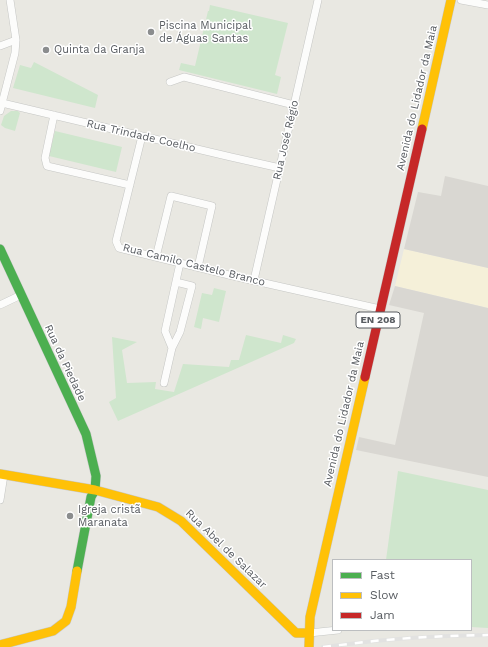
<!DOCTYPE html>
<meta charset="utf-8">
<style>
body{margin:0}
#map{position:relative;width:488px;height:647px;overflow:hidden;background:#e9e8e2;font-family:"Work Sans",sans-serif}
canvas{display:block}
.legend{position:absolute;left:332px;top:559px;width:140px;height:72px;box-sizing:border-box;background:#fff;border:1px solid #bcbec0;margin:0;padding:5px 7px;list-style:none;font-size:12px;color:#585c61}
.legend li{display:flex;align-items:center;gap:8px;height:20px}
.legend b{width:20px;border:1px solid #bcbec0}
</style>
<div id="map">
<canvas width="488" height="647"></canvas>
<ul class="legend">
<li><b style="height:5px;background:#4caf50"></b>Fast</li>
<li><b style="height:5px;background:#ffc107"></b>Slow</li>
<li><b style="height:5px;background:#c62828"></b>Jam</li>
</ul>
</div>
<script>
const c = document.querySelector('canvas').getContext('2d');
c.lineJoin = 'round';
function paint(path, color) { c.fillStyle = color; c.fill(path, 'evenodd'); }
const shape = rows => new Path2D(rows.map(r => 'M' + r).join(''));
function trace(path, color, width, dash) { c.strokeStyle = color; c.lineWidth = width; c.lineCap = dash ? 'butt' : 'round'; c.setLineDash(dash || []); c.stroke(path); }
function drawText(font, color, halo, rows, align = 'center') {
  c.font = font + ' "Work Sans",sans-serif'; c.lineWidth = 3; c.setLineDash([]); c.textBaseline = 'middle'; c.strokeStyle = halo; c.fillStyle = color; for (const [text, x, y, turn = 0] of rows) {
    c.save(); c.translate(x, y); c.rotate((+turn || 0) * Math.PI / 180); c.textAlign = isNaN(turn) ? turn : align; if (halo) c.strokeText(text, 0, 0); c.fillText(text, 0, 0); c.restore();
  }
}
paint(shape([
 [404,249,488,268,488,308,395,286]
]), '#f5f0d9');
paint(shape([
 [445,176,488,186,488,268,404,249,418,192,441,196],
 [395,286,488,308,488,477,356,450,359,437,395,445,424,313,389,305]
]), '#d9d7d2');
paint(shape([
 [210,5,288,23,275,75,281,77,277,94,179,70,181,63,195,66,208,11,209,11],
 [34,62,98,95,95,108,13,88,20,65,31,68],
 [11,111,18,111,20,113,15,131,5,128,1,125,4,116],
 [55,131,122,147,116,172,49,156],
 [214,288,226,291,219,322,203,318,201,329,194,327,202,293,212,295],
 [246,335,281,343,283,335,296,339,294,343,118,421,109,402,116,398,112,337,137,342,122,350,127,383,156,382,155,389,174,392,183,364,229,367,231,360,239,360],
 [398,471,488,490,488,628,471,627,471,560,386,560]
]), '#cfe6cd');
const street = shape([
 [461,0,488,5],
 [0,46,16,40],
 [170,82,184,77,294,105],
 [2,103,231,157,280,168],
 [0,111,15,53,16,40,10,0],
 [54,115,45,158,47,166,130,185],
 [142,136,116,241,119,248,233,276,380,309],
 [156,257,171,196,212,206,198,267],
 [254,280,318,0],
 [176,282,192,286,180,332,172,348,165,331,180,263],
 [0,305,21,295],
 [164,383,172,348],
 [0,500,4,475],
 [309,633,338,630]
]);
const fast = shape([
 [0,249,86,434,96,476,95,490,91,497,77,571]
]);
const slow = shape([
 [422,129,451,0],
 [0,474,95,490,158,507,181,521,296,633,309,633],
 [0,645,53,631,66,621,71,607,77,571],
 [309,647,310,617,365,377]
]);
const jam = shape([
 [365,377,422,129]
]);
trace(street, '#c5c6c4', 8);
trace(fast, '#c6c7c6', 10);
trace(slow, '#c6c7c6', 10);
trace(jam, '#c6c7c6', 10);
trace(street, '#fcfcfb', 7);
trace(fast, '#4caf50', 9);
trace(slow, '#ffc107', 9);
trace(jam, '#c62828', 9);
const rail = shape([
 [323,647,374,641,410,638,447,636,488,635]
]);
trace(rail, '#e2e2e1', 4);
trace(rail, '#fff', 2.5, [8]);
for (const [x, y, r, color] of [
 [151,32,4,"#8b8d8e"],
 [46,50,4,"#8b8d8e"],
 [70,516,4,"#8b8d8e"]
]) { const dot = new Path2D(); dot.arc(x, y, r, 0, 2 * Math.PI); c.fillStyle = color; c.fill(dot); trace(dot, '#fff', 1.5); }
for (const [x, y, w] of [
 [378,320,44]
]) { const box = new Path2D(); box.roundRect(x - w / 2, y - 8, w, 16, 3); c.fillStyle = '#fff'; c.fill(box); trace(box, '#585c61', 1); }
drawText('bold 10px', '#585c61', null, [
 ["EN 208",378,320]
]);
drawText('11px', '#585c61', '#fff', [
 ["Piscina Municipal",159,26],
 ["de Águas Santas",159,39],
 ["Quinta da Granja",54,50],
 ["Igreja cristã",78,510],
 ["Maranata",78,523]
], 'left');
drawText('11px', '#585c61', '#fff', [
 ["Avenida do Lidador da Maia",417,98,-77],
 ["Rua Trindade Coelho",141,136,13],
 ["Rua José Régio",286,140,-77],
 ["Rua Camilo Castelo Branco",194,265,14],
 ["Rua da Piedade",65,363,65],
 ["Avenida do Lidador da Maia",344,414,-77],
 ["Rua Abel de Salazar",226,549,44]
]);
</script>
